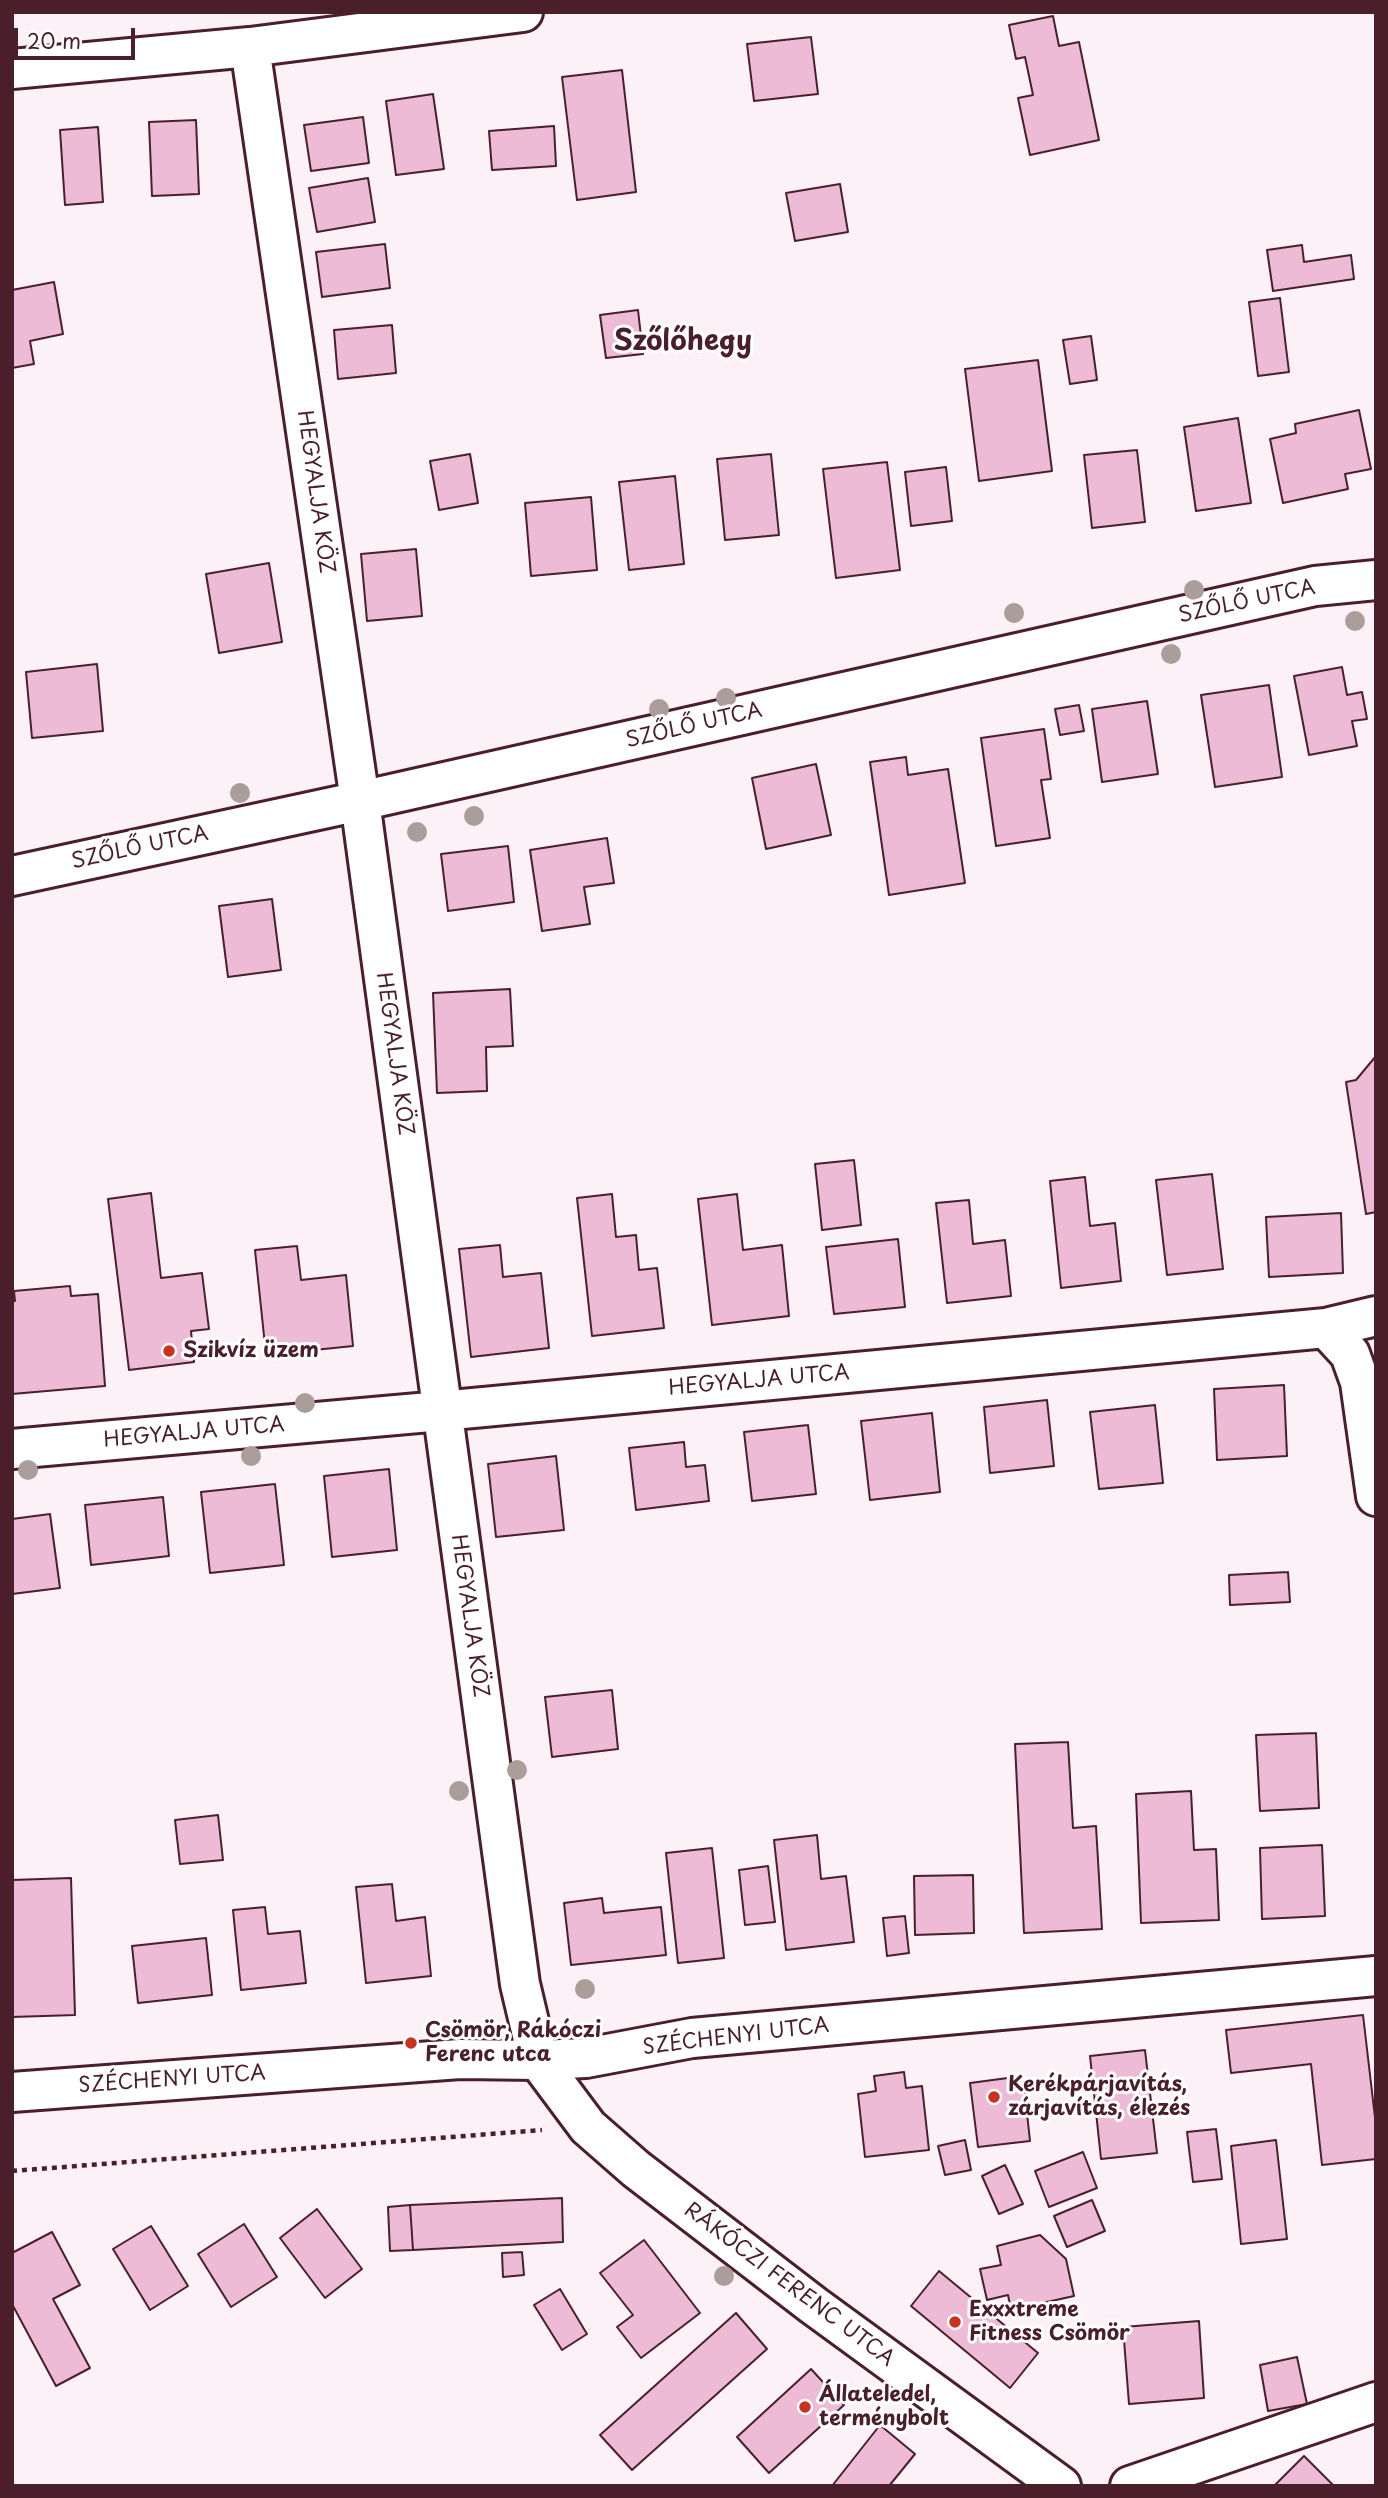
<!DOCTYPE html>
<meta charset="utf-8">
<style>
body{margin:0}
#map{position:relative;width:1388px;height:2498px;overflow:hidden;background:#fcf1f7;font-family:"Playpen Sans",sans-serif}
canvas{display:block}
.frame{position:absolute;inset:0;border:14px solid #4a1f2b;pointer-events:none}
.scale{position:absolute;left:14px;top:28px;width:121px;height:32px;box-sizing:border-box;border:4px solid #4a1f2b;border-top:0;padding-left:9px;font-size:21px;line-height:24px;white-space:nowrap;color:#4a1f2b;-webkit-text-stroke:5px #fff;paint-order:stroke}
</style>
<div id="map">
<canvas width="1388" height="2498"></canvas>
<div class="frame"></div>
<div class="scale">20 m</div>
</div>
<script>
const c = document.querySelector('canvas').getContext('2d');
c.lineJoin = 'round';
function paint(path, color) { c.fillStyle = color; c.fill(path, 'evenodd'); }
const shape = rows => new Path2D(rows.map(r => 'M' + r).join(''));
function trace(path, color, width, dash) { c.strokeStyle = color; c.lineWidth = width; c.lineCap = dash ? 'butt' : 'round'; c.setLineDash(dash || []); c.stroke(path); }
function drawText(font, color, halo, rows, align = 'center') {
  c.font = font + ' "Playpen Sans",sans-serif'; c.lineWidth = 6; c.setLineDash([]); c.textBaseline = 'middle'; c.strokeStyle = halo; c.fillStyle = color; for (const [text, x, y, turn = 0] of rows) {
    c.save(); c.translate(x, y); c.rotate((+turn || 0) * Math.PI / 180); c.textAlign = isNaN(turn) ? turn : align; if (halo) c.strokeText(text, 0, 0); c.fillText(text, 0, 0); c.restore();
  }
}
const building = shape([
 [1053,16,1059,46,1079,42,1099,140,1030,155,1018,98,1033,95,1025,57,1016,59,1009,25,1053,16],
 [811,37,818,94,754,101,747,44,811,37],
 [622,70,636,192,577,200,562,77,622,70],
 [433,94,444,169,396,175,386,101,433,94],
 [363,117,369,163,311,171,304,125,363,117],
 [196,120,199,194,152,196,149,122,196,120],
 [554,126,556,166,492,170,489,131,554,126],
 [98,127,103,202,65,205,60,130,98,127],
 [368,178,375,222,317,232,309,188,368,178],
 [840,184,848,232,795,241,786,193,840,184],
 [385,244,390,288,322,297,316,252,385,244],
 [1302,245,1304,262,1351,255,1354,279,1273,291,1267,250,1302,245],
 [54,282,63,334,30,341,34,364,12,368,12,290,54,282],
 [1280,298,1289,372,1258,376,1249,302,1280,298],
 [638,310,643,354,606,358,600,315,638,310],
 [392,325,396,373,338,379,334,330,392,325],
 [1091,336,1097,380,1070,384,1063,340,1091,336],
 [1038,360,1052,471,979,481,965,369,1038,360],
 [1359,410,1371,469,1345,474,1348,489,1283,503,1270,439,1296,433,1295,424,1359,410],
 [1238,418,1251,503,1196,511,1184,427,1238,418],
 [1137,450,1145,522,1092,528,1084,455,1137,450],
 [470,454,478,503,439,510,430,461,470,454],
 [771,454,779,535,725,540,717,459,771,454],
 [887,462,900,570,836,578,823,469,887,462],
 [946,467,952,521,911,526,905,472,946,467],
 [675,476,684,564,629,570,619,482,675,476],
 [591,497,597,570,531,576,525,503,591,497],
 [416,549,422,616,367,621,361,554,416,549],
 [269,563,282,642,219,653,206,574,269,563],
 [97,664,103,731,32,738,26,672,97,664],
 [1342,667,1347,695,1362,692,1367,719,1352,721,1357,746,1309,755,1294,676,1342,667],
 [1269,685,1282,777,1215,787,1201,695,1269,685],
 [1147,701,1158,774,1102,782,1092,709,1147,701],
 [1079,705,1084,731,1060,735,1055,709,1079,705],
 [1044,729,1051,779,1041,780,1050,838,996,846,981,738,1044,729],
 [906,757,908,775,948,769,965,883,889,895,870,762,906,757],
 [816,764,831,835,766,849,752,778,816,764],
 [607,838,614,883,584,887,590,924,542,931,530,850,607,838],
 [508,846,514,902,448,911,441,854,508,846],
 [272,899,281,970,228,977,219,906,272,899],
 [510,989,513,1046,486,1047,487,1091,437,1093,433,993,510,989],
 [1376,1056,1376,1212,1366,1214,1346,1082,1356,1080,1376,1056],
 [854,1160,861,1225,822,1230,815,1164,854,1160],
 [1212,1174,1223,1269,1167,1275,1156,1180,1212,1174],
 [1085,1177,1090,1226,1115,1223,1121,1281,1061,1288,1050,1181,1085,1177],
 [151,1193,161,1278,202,1273,209,1329,191,1331,194,1362,129,1370,108,1199,151,1193],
 [612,1194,616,1237,636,1235,639,1270,657,1268,664,1328,592,1336,577,1198,612,1194],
 [737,1194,743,1250,782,1245,789,1316,712,1325,698,1199,737,1194],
 [969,1200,973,1244,1005,1240,1011,1296,947,1303,936,1203,969,1200],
 [1341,1213,1343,1273,1269,1277,1266,1217,1341,1213],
 [898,1239,905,1307,834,1314,826,1247,898,1239],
 [500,1245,503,1277,541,1273,549,1348,471,1357,459,1249,500,1245],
 [297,1246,301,1280,346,1275,353,1346,266,1355,255,1250,297,1246],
 [70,1286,71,1296,98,1294,105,1386,12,1394,12,1301,15,1301,14,1291,70,1286],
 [1284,1385,1287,1456,1217,1460,1214,1389,1284,1385],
 [1047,1400,1054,1466,990,1473,984,1407,1047,1400],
 [1155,1405,1163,1483,1099,1489,1090,1412,1155,1405],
 [932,1413,940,1492,870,1500,861,1421,932,1413],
 [808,1425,816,1494,752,1501,744,1432,808,1425],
 [684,1442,686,1467,705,1465,709,1501,636,1510,629,1448,684,1442],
 [556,1456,564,1530,496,1537,488,1464,556,1456],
 [389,1469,397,1550,332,1557,324,1476,389,1469],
 [275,1484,284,1565,210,1573,201,1492,275,1484],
 [163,1497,169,1556,91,1565,85,1505,163,1497],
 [50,1514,60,1588,12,1594,12,1519,50,1514],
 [1288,1572,1290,1602,1230,1605,1229,1575,1288,1572],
 [612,1690,618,1749,552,1757,545,1697,612,1690],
 [1316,1733,1319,1808,1260,1811,1256,1735,1316,1733],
 [1068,1742,1073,1828,1096,1826,1102,1929,1024,1933,1015,1744,1068,1742],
 [1191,1791,1194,1850,1216,1849,1219,1920,1141,1923,1136,1794,1191,1791],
 [218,1815,223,1860,180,1864,175,1820,218,1815],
 [817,1835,821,1879,846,1876,854,1942,786,1950,774,1840,817,1835],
 [1322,1845,1325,1916,1262,1919,1260,1848,1322,1845],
 [712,1848,724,1958,678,1963,666,1853,712,1848],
 [768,1866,775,1922,745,1925,739,1870,768,1866],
 [973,1875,974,1933,915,1935,914,1876,973,1875],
 [71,1878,75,2015,12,2017,12,1880,71,1878],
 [392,1884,396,1921,425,1917,431,1976,366,1983,356,1887,392,1884],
 [602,1898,604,1913,661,1907,666,1955,571,1965,564,1903,602,1898],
 [265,1907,268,1934,300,1931,306,1983,241,1990,233,1910,265,1907],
 [905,1916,909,1953,887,1956,883,1918,905,1916],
 [206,1938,212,1995,138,2003,132,1946,206,1938],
 [1363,2015,1376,2126,1376,2159,1322,2165,1311,2064,1231,2073,1226,2030,1363,2015],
 [1145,2050,1157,2153,1101,2159,1090,2056,1145,2050],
 [904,2072,906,2088,922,2086,929,2150,865,2157,858,2094,876,2091,874,2076,904,2072],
 [1023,2076,1030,2141,978,2147,970,2083,1023,2076],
 [1216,2129,1222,2179,1193,2182,1187,2132,1216,2129],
 [965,2140,971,2170,945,2175,938,2146,965,2140],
 [1276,2140,1287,2239,1241,2244,1231,2146,1276,2140],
 [1083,2152,1097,2188,1049,2207,1035,2171,1083,2152],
 [1005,2165,1023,2204,999,2214,982,2176,1005,2165],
 [562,2198,563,2242,413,2250,410,2205,562,2198],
 [1092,2200,1105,2231,1067,2247,1054,2216,1092,2200],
 [410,2205,413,2250,390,2251,388,2207,410,2205],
 [317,2209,362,2269,325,2298,280,2238,317,2209],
 [244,2224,277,2277,231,2307,198,2254,244,2224],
 [151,2226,188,2286,150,2310,113,2249,151,2226],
 [52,2232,80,2285,53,2299,90,2368,56,2386,12,2304,12,2253,52,2232],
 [1040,2235,1066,2259,1074,2296,1011,2310,1008,2295,987,2300,980,2269,1001,2265,997,2246,1040,2235],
 [644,2240,700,2313,641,2358,617,2327,633,2315,600,2273,644,2240],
 [522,2252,524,2275,503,2277,502,2253,522,2252],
 [939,2271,1038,2353,1010,2388,911,2306,939,2271],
 [560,2289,587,2334,562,2350,534,2305,560,2289],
 [736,2313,767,2349,632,2470,600,2435,736,2313],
 [1199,2321,1204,2398,1129,2404,1123,2327,1199,2321],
 [1297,2357,1307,2404,1268,2411,1260,2365,1297,2357],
 [811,2369,844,2405,769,2473,737,2437,811,2369],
 [880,2425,915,2454,889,2486,832,2486,880,2425],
 [1304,2456,1334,2486,1274,2486,1304,2456]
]);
paint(building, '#eebbd7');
trace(building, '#4a1f2b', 2);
const minor = shape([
 [250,47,360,801,520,1984,538,2060],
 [12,69,250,47,523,12],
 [12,876,360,801,1315,586,1376,580],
 [1326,1328,1376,1316],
 [12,1449,441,1411,1326,1328,1350,1354,1360,1382,1376,1496],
 [12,2092,460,2059,538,2060,586,2058,692,2038,1376,1976],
 [1130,2486,1376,2402]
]);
const tertiary = shape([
 [538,2060,588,2127,636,2169,813,2305,1061,2486]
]);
trace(minor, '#4a1f2b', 44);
trace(tertiary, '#4a1f2b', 44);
trace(shape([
 [12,2171,542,2130]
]), '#4a1f2b', 4.5, [5, 5]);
trace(minor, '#fff', 38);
trace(tertiary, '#fff', 38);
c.fillStyle = '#aa9d9a';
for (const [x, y] of [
 [1194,590],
 [1014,613],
 [1355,621],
 [1171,654],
 [726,698],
 [659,709],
 [240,793],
 [474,816],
 [417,832],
 [305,1403],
 [251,1456],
 [28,1470],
 [517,1770],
 [459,1791],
 [585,1989],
 [724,2276]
]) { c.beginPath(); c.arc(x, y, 10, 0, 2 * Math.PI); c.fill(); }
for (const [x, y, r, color] of [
 [169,1351,7,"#c8321e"],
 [411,2043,7,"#c8321e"],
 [994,2097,7,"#c8321e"],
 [955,2322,7,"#c8321e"],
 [805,2407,7,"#c8321e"]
]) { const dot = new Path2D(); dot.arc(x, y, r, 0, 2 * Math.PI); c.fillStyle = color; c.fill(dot); trace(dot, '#fff', 2.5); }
drawText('21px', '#4a1f2b', '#fff', [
 ["HEGYALJA KÖZ",315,492,82],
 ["SZŐLŐ UTCA",1247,602,-12],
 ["SZŐLŐ UTCA",694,726,-13],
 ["SZŐLŐ UTCA",140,848,-12],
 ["HEGYALJA KÖZ",394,1054,82],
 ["HEGYALJA UTCA",759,1381,-5],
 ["HEGYALJA UTCA",194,1433,-5],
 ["HEGYALJA KÖZ",469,1616,82],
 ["SZÉCHENYI UTCA",736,2037,-7],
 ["SZÉCHENYI UTCA",172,2080,-4],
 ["RÁKÓCZI FERENC UTCA",789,2285,37]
]);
drawText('bold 21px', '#4a1f2b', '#fff', [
 ["Szikvíz üzem",183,1351],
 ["Csömör, Rákóczi",425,2031],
 ["Ferenc utca",425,2055],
 ["Kerékpárjavítás,",1008,2085],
 ["zárjavítás, élezés",1008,2109],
 ["Exxxtreme",969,2310],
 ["Fitness Csömör",969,2334],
 ["Állateledel,",819,2395],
 ["terménybolt",819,2419]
], 'left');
drawText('bold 28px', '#4a1f2b', '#fff', [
 ["Szőlőhegy",683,342]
]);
</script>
